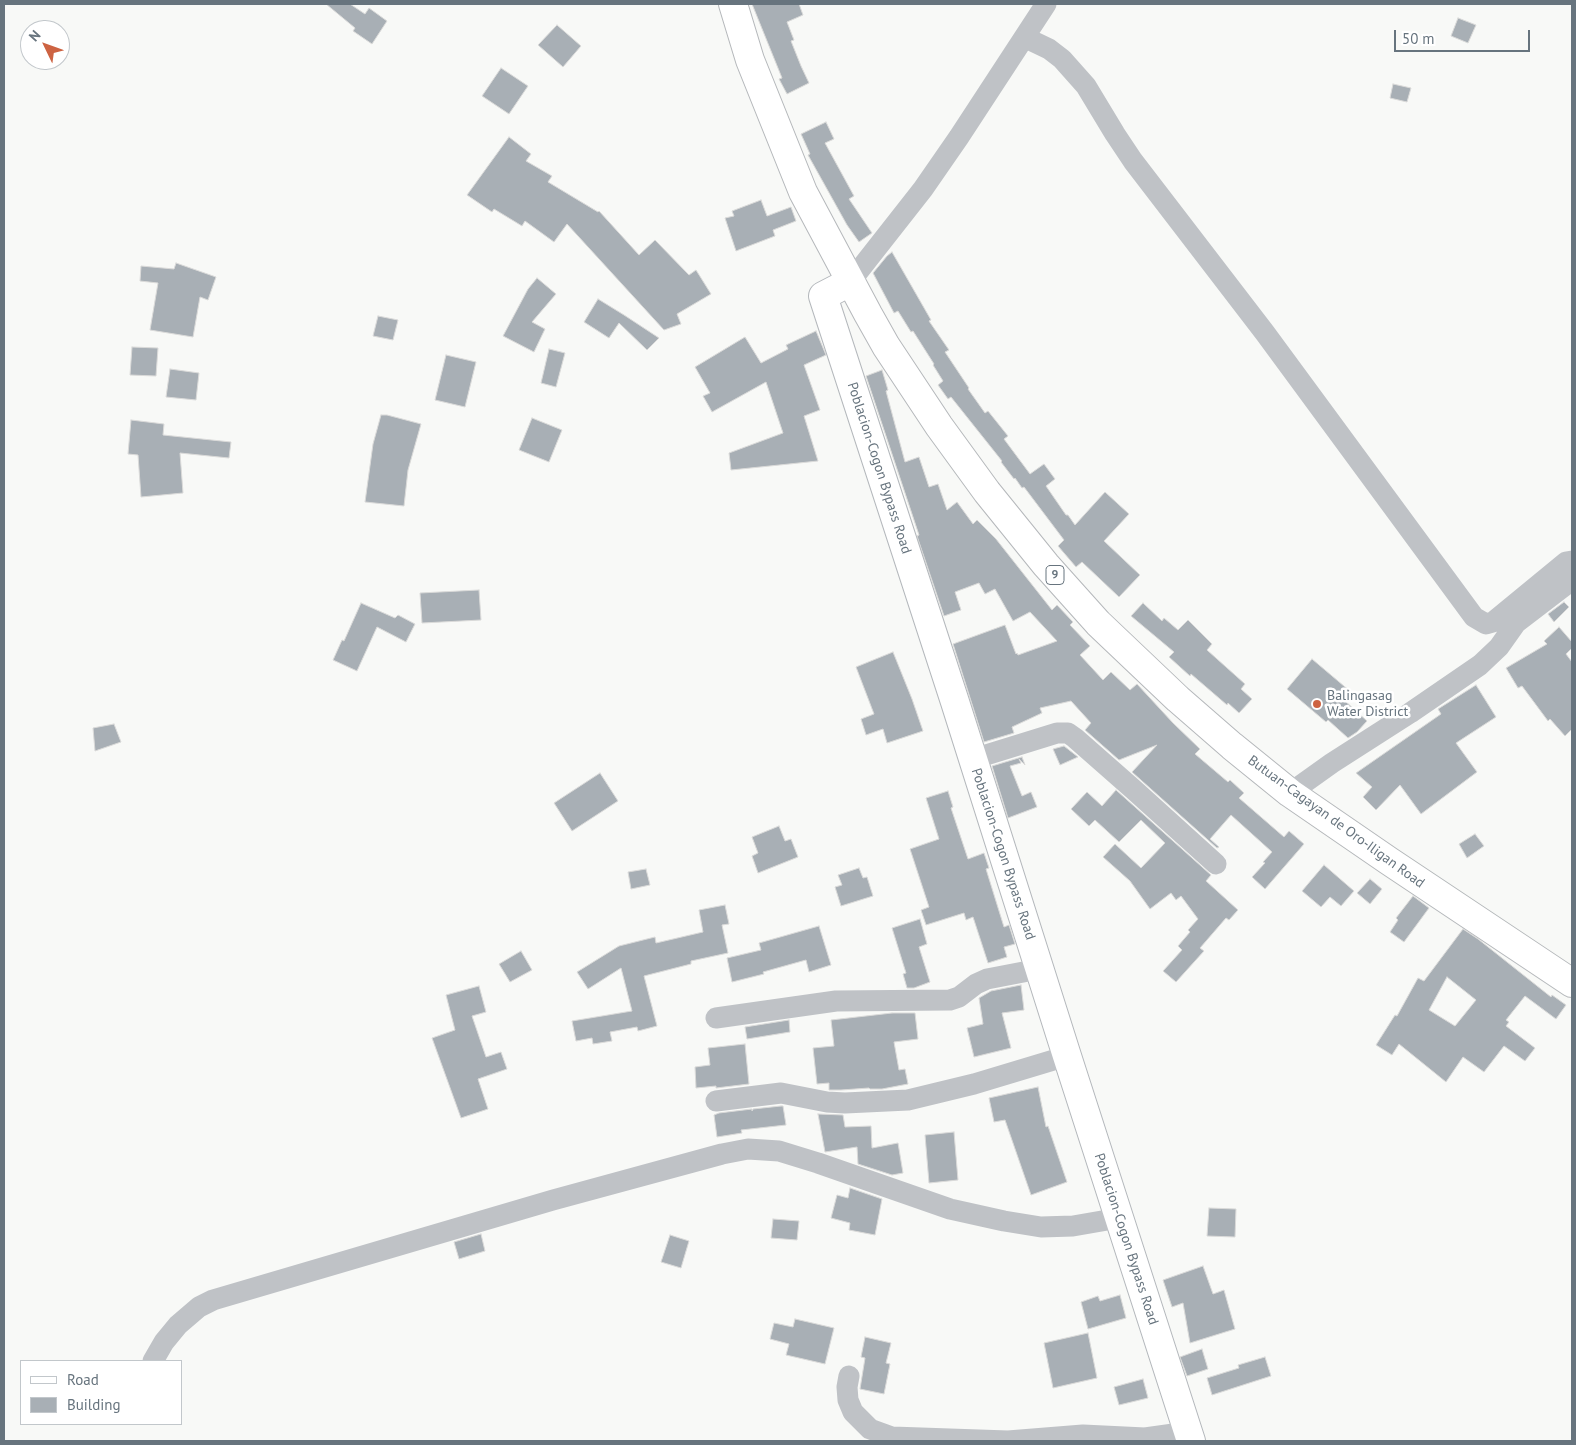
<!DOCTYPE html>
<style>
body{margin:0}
#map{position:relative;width:1576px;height:1445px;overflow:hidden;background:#f8f9f7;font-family:"PT Sans",sans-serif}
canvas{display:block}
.frame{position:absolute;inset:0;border:5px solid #67747e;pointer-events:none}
.legend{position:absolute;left:20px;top:1360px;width:162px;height:65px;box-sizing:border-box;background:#fff;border:1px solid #c2c7cb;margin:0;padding:6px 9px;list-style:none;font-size:15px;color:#67747e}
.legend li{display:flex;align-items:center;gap:10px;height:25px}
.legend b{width:25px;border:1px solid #c2c7cb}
.north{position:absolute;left:20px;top:20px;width:50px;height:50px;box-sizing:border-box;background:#fff;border:1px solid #c2c7cb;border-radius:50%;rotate:312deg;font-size:14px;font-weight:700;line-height:20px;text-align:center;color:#67747e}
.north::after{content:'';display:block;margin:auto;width:18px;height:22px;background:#cd6342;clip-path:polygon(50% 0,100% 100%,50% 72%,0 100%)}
.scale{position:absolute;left:1394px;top:30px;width:136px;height:22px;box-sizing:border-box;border:2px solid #67747e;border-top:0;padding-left:6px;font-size:15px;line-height:18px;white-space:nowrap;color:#67747e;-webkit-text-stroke:4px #fff;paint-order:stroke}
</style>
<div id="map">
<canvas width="1576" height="1445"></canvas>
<div class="frame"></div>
<ul class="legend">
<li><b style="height:6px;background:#fff"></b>Road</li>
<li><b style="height:14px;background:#a8afb5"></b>Building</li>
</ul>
<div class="north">N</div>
<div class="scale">50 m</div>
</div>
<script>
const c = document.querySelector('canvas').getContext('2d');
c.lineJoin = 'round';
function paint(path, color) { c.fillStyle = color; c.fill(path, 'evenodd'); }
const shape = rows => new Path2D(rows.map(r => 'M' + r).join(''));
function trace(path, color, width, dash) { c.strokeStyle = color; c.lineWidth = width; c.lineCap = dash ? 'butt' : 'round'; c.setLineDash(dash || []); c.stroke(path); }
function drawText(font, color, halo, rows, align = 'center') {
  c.font = font + ' "PT Sans",sans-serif'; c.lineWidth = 5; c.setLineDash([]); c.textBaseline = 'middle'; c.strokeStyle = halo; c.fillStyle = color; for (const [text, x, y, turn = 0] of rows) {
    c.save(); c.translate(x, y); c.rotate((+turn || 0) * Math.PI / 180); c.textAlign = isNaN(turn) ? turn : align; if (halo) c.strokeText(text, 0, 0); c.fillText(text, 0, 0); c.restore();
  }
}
const building = shape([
 [326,4,350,4,365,14,369,8,387,21,372,44,353,31,355,28,326,4],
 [752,4,799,4,803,15,787,22,794,40,791,41,801,66,809,83,787,94,779,79,782,78,752,4],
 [1458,18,1476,25,1468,43,1451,36,1458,18],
 [557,25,581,46,563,67,538,45,557,25],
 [501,68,528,86,509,114,482,96,501,68],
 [1393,84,1411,88,1407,102,1390,98,1393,84],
 [826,122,834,139,825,143,854,196,849,199,872,233,859,242,847,225,808,155,810,154,801,134,826,122],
 [509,137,531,154,526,161,552,176,548,182,598,212,599,211,639,255,655,240,689,275,696,270,711,294,677,314,681,324,664,330,567,224,554,242,525,221,522,226,494,209,492,212,467,195,509,137],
 [761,200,767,216,791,207,796,221,773,230,775,236,736,251,725,218,734,216,732,211,761,200],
 [892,252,931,320,929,321,949,350,945,352,969,388,968,389,985,413,988,411,1008,436,1004,439,1030,474,1044,464,1055,479,1046,486,1066,515,1068,515,1075,525,1105,492,1129,514,1104,541,1140,575,1119,597,1082,562,1076,567,1058,546,1064,540,1024,487,1022,488,1015,478,1014,479,1001,462,1002,461,951,397,948,399,938,385,943,381,933,365,934,364,913,331,911,332,898,311,894,313,873,273,887,256,892,252],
 [176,263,216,277,208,300,200,297,193,337,150,330,158,283,140,281,141,266,174,269,176,263],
 [537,278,556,294,532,322,545,329,534,352,503,336,528,289,537,278],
 [598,299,624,315,659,338,647,350,619,323,609,338,584,322,598,299],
 [378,316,398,320,393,340,373,336,378,316],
 [816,331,826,355,804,365,820,410,804,416,818,461,731,470,729,453,783,433,766,382,712,412,703,396,710,393,695,367,745,337,761,363,788,349,786,345,816,331],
 [132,347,158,348,156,376,130,375,132,347],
 [549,349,565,353,556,387,541,383,549,349],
 [446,355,476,362,465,407,435,400,446,355],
 [170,369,199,373,196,400,166,397,170,369],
 [882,370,888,390,886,391,905,462,919,457,929,487,938,484,947,510,957,502,973,524,977,520,996,539,1052,610,1057,605,1073,622,1070,625,1090,646,1080,655,1103,680,1111,672,1130,690,1137,684,1173,723,1200,749,1195,754,1228,782,1230,780,1244,793,1239,798,1284,837,1289,831,1304,844,1265,889,1252,877,1265,863,1263,862,1272,852,1231,815,1210,839,1219,847,1217,848,1132,772,1157,745,1119,760,1085,730,1091,723,1071,701,1040,708,1042,713,1012,727,1014,733,984,742,953,644,1005,625,1016,654,1017,653,1018,655,1057,641,1030,612,1013,621,995,589,985,594,979,583,955,592,961,610,944,616,917,536,919,535,866,376,882,370],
 [381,415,387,415,421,424,408,470,404,506,365,502,373,444,381,415],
 [532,418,562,430,549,462,519,450,532,418],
 [131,420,164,424,163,435,231,442,229,458,180,453,183,493,141,497,138,455,128,454,131,420],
 [479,590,481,620,422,623,420,593,479,590],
 [1564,602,1569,607,1554,622,1548,614,1564,602],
 [361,603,395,618,398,615,415,624,406,642,377,627,357,671,333,660,342,640,344,641,361,603],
 [1143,603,1162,621,1164,618,1178,630,1188,620,1212,644,1207,650,1245,684,1241,689,1252,699,1239,713,1228,703,1227,705,1191,674,1190,676,1169,657,1174,652,1131,616,1143,603],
 [1559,627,1572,642,1572,648,1566,654,1572,662,1572,729,1565,736,1550,719,1548,721,1522,686,1518,688,1506,668,1547,644,1544,641,1559,627],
 [893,652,912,699,923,731,887,743,883,729,866,735,861,719,874,714,856,667,893,652],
 [1312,659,1351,692,1344,700,1367,721,1357,732,1348,738,1328,720,1326,722,1287,689,1312,659],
 [1476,685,1496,717,1456,743,1477,772,1421,814,1400,785,1376,810,1363,797,1372,787,1356,773,1441,714,1438,709,1476,685],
 [114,724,121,742,95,751,93,728,114,724],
 [1064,746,1078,757,1060,765,1053,749,1064,746],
 [1022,757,1025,765,1019,759,1021,763,1010,766,1022,796,1031,792,1037,807,1008,818,992,766,1022,757],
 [600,773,618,801,572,831,554,803,600,773],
 [1116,790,1211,875,1206,881,1238,910,1229,920,1226,918,1200,948,1204,951,1176,982,1163,971,1182,950,1178,946,1190,932,1188,930,1198,919,1181,896,1176,900,1171,893,1150,909,1130,881,1103,857,1115,844,1141,868,1165,843,1141,820,1119,842,1095,820,1089,826,1071,809,1087,792,1102,806,1116,790],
 [948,791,953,807,951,808,968,859,984,853,989,868,986,869,1004,927,1009,925,1015,944,1004,947,1007,957,988,963,973,917,966,920,964,913,926,925,921,910,929,907,910,849,939,839,926,798,948,791],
 [779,826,785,841,791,839,798,857,758,873,752,856,758,853,752,837,779,826],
 [1475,834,1484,846,1467,858,1459,844,1475,834],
 [1324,865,1354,891,1341,906,1330,897,1321,907,1302,891,1324,865],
 [859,868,863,878,867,877,873,896,841,906,835,887,842,885,838,875,859,868],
 [646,869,650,885,631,889,628,872,646,869],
 [1370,879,1382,889,1370,904,1357,893,1370,879],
 [1413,896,1429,908,1404,942,1390,932,1398,920,1396,918,1413,896],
 [725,905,729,924,722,925,728,953,691,961,691,964,644,976,657,1026,638,1031,637,1027,610,1032,612,1041,593,1044,592,1038,576,1041,572,1021,632,1011,621,968,588,989,577,972,619,946,655,937,656,943,703,932,699,910,725,905],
 [920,919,927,944,919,947,930,982,914,988,907,988,903,974,906,973,892,928,920,919],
 [819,926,831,965,809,972,806,960,763,972,764,974,732,982,727,958,761,950,759,943,819,926],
 [1463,929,1478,939,1551,997,1552,995,1566,1005,1556,1019,1525,996,1506,1020,1509,1022,1506,1026,1535,1048,1525,1061,1504,1046,1484,1072,1463,1057,1446,1082,1399,1044,1392,1055,1376,1045,1395,1015,1397,1016,1418,978,1424,981,1463,929],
 [1447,977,1476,1000,1455,1026,1429,1010,1447,977],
 [521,951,532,970,510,982,499,964,521,951],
 [1021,985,1024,1010,1002,1013,1011,1048,974,1057,967,1028,983,1024,979,998,991,991,1021,985],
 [479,986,486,1012,472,1016,486,1057,501,1052,507,1069,478,1079,488,1109,461,1118,432,1038,455,1030,446,995,479,986],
 [892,1013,915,1013,918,1039,894,1042,899,1070,905,1069,908,1084,882,1089,870,1089,869,1088,841,1090,829,1090,829,1083,817,1084,813,1048,834,1046,831,1020,892,1013],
 [789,1020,790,1032,747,1039,745,1027,789,1020],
 [745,1044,749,1084,716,1088,716,1086,696,1088,695,1067,710,1065,708,1048,745,1044],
 [1038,1087,1046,1127,1048,1126,1067,1182,1031,1195,1005,1120,994,1122,989,1098,1038,1087],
 [781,1106,783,1106,786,1125,741,1130,742,1133,717,1137,714,1115,719,1113,752,1109,752,1111,753,1109,781,1106],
 [818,1114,843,1115,845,1127,871,1126,872,1148,898,1143,903,1173,892,1175,858,1164,857,1147,825,1152,818,1114],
 [954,1132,958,1180,929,1183,925,1135,954,1132],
 [850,1188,882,1199,875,1235,849,1230,850,1223,831,1218,837,1195,848,1198,850,1188],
 [1209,1208,1236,1209,1235,1237,1207,1236,1209,1208],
 [773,1219,799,1221,797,1240,771,1238,773,1219],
 [481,1234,485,1251,459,1259,454,1242,481,1234],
 [670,1235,689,1241,681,1268,661,1262,670,1235],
 [1203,1266,1213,1294,1224,1290,1235,1329,1190,1343,1183,1303,1172,1307,1163,1280,1203,1266],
 [1120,1295,1126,1318,1088,1329,1081,1302,1098,1296,1100,1301,1120,1295],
 [795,1319,834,1328,825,1364,786,1355,789,1344,770,1339,774,1323,793,1327,795,1319],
 [1088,1333,1097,1378,1053,1388,1044,1343,1088,1333],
 [865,1337,891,1343,886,1363,890,1364,884,1394,860,1389,865,1358,861,1357,865,1337],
 [1202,1349,1208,1369,1187,1376,1180,1357,1202,1349],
 [1265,1357,1271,1376,1212,1395,1207,1378,1239,1368,1238,1365,1265,1357],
 [1143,1379,1148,1398,1119,1405,1114,1387,1143,1379]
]);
paint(building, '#a8afb5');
trace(building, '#dadad9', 1);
const secondary = shape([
 [850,282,823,296,955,702,1067,1056,1191,1441]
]);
const highway = shape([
 [733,4,750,60,803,192,868,314,886,346,939,426,987,492,1046,565,1098,623,1178,699,1232,746,1290,793,1389,861,1572,983]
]);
trace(secondary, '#b4b8bc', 30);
trace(highway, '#b5b8bb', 30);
trace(shape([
 [1026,38,1049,49,1062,59,1086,86,1115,134,1133,161,1265,333,1474,617,1486,624,1493,622,1566,562,1572,561],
 [850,282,923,189,959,137,1046,4],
 [973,759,1057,733,1068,733,1075,738,1133,789,1216,864],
 [1290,793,1332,763,1410,713,1480,665,1499,647,1516,623,1572,580],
 [716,1018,836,1001,950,1000,959,997,976,984,987,979,1039,969],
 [716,1101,781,1093,827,1102,845,1103,908,1100,974,1084,1067,1056],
 [153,1361,164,1342,178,1325,199,1307,213,1300,553,1200,722,1154,748,1149,779,1151,818,1163,950,1209,1004,1221,1041,1227,1073,1226,1119,1218],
 [849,1376,847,1387,848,1400,853,1412,870,1429,892,1437,1008,1441,1083,1435,1145,1438,1188,1432]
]), '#bfc2c6', 21);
trace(secondary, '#fff', 28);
trace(highway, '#fff', 28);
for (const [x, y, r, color] of [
 [1317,704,5,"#cd6342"]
]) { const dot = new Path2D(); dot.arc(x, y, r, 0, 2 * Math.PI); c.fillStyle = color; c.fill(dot); trace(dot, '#fff', 2); }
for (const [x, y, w] of [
 [1055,575,18]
]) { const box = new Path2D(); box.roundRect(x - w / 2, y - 9.5, w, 19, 4); c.fillStyle = '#fff'; c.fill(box); trace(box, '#67747e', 1); }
drawText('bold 12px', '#67747e', null, [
 ["9",1055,575]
]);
drawText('14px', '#67747e', '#fff', [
 ["Poblacion-Cogon Bypass Road",879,468,72],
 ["Butuan-Cagayan de Oro-Iligan Road",1336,822,36],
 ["Poblacion-Cogon Bypass Road",1003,854,72],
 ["Poblacion-Cogon Bypass Road",1126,1239,72]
]);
drawText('14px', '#67747e', '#fff', [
 ["Balingasag",1327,696],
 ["Water District",1327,712]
], 'left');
</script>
